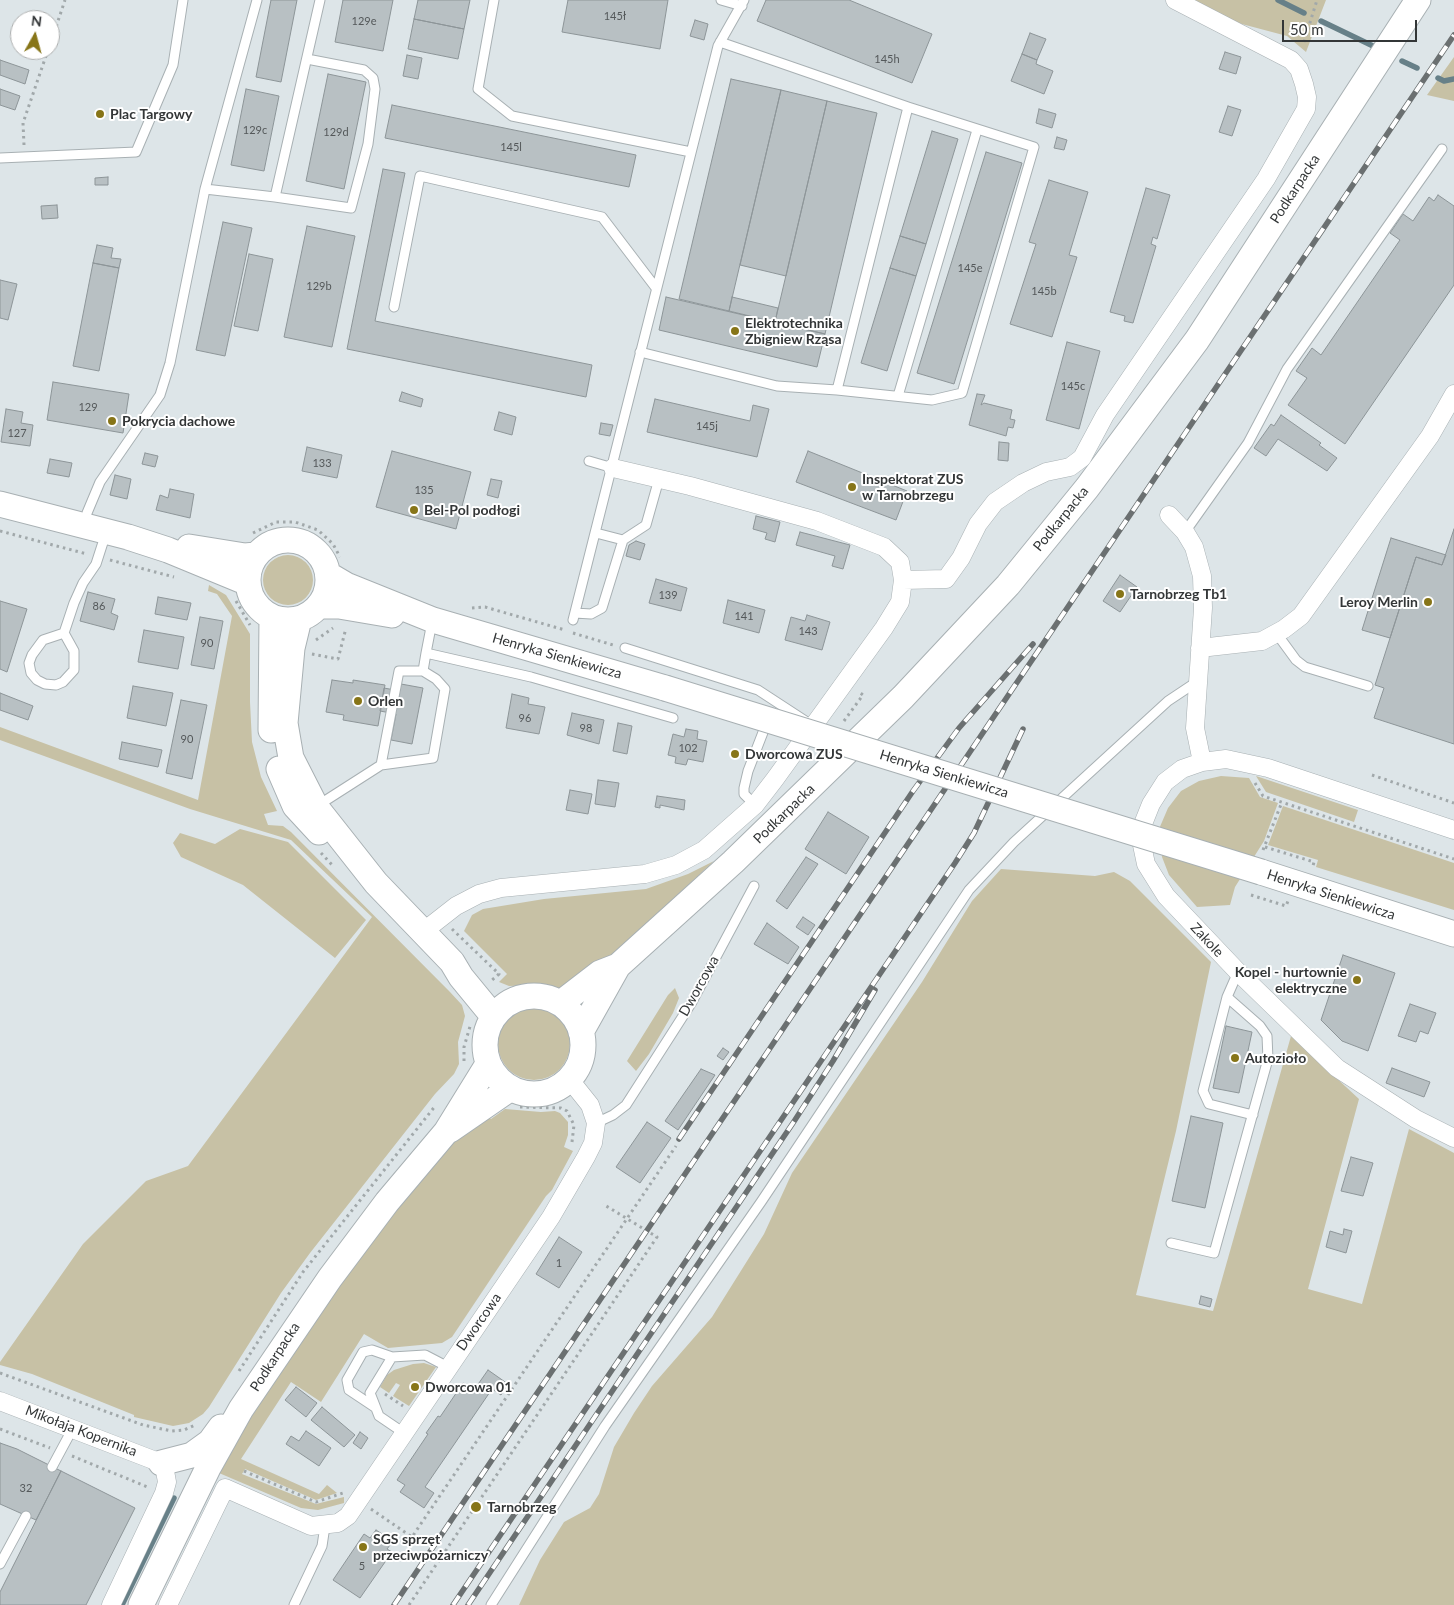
<!DOCTYPE html>
<meta charset="utf-8">
<style>
body{margin:0}
#map{position:relative;width:1454px;height:1605px;overflow:hidden;background:#dde5e8;font-family:Lato,sans-serif}
canvas{display:block}
.north{position:absolute;left:10px;top:10px;width:50px;height:50px;box-sizing:border-box;background:#fff;border:1px solid #adafaf;border-radius:50%;rotate:7deg;font-size:14px;font-weight:700;line-height:20px;text-align:center;color:#333637}
.north::after{content:'';display:block;margin:auto;width:18px;height:22px;background:#877518;clip-path:polygon(50% 0,100% 100%,50% 72%,0 100%)}
.scale{position:absolute;left:1282px;top:20px;width:135px;height:22px;box-sizing:border-box;border:2px solid #333637;border-top:0;padding-left:6px;font-size:15px;line-height:18px;white-space:nowrap;color:#333637;-webkit-text-stroke:4px #fff;paint-order:stroke}
</style>
<div id="map">
<canvas width="1454" height="1605"></canvas>
<div class="north">N</div>
<div class="scale">50 m</div>
</div>
<script>
const c = document.querySelector('canvas').getContext('2d');
c.lineJoin = 'round';
function paint(path, color) { c.fillStyle = color; c.fill(path, 'evenodd'); }
const shape = rows => new Path2D(rows.map(r => 'M' + r).join(''));
function trace(path, color, width, dash) { c.strokeStyle = color; c.lineWidth = width; c.lineCap = dash ? 'butt' : 'round'; c.setLineDash(dash || []); c.stroke(path); }
function drawText(font, color, halo, rows, align = 'center') {
  c.font = font + ' Lato,sans-serif'; c.lineWidth = 4; c.setLineDash([]); c.textBaseline = 'middle'; c.strokeStyle = halo; c.fillStyle = color; for (const [text, x, y, turn = 0] of rows) {
    c.save(); c.translate(x, y); c.rotate((+turn || 0) * Math.PI / 180); c.textAlign = isNaN(turn) ? turn : align; if (halo) c.strokeText(text, 0, 0); c.fillText(text, 0, 0); c.restore();
  }
}
paint(shape([
 [1195,0,1326,0,1306,52,1287,36,1223,19],
 [1454,57,1454,101,1427,95],
 '263 580a25 25 0 1 1 50 0a25 25 0 1 1-50 0Z',
 [209,585,226,595,250,634,250,702,252,742,261,777,277,811,264,814,268,825,283,826,291,832,450,992,462,1005,465,1016,458,1042,459,1064,454,1074,435,1094,310,1253,281,1293,209,1407,203,1414,189,1423,173,1426,134,1417,134,1415,32,1374,0,1365,0,1362,83,1244,146,1181,188,1166,372,917,291,840,190,809,0,740,0,727,198,800,232,616,217,594,208,591],
 [1221,776,1249,778,1260,797,1278,803,1264,841,1235,887,1230,905,1197,907,1169,875,1162,857,1159,829,1168,808,1181,791,1199,781],
 [1256,776,1358,810,1354,822,1266,792],
 [1283,806,1454,863,1454,910,1316,867,1318,860,1268,845],
 [240,829,288,842,366,920,335,958,243,885,181,857,173,843,180,833,215,844],
 [714,861,615,953,562,989,534,985,509,986,499,982,507,974,464,931,472,915,483,909,544,899,646,889,688,874],
 [1001,869,1095,876,1114,872,1130,881,1211,962,1176,1131,1136,1295,1213,1311,1291,1036,1359,1099,1308,1289,1362,1304,1409,1129,1454,1153,1454,1605,519,1605,540,1560,564,1522,590,1508,599,1494,614,1447,634,1413,652,1386,712,1317,764,1234,792,1173,922,982,972,901],
 [675,988,679,998,673,1013,649,1054,636,1071,627,1061,668,995],
 '498 1044a36 36 0 1 1 72 0a36 36 0 1 1-72 0Z',
 [505,1109,541,1112,555,1111,560,1113,568,1122,568,1135,564,1147,573,1151,552,1190,546,1196,452,1337,442,1343,388,1348,364,1334,321,1402,291,1382,241,1459,319,1494,327,1485,337,1493,316,1500,245,1469,242,1474,316,1504,344,1497,344,1503,318,1510,301,1508,219,1473,262,1395,286,1358,430,1165,482,1112,491,1119],
 [424,1363,436,1367,409,1406,393,1396,400,1385,396,1383,389,1393,380,1387,387,1375,394,1370,413,1364]
]), '#c7c1a5');
trace(shape([
 [1278,0,1304,13],
 [1321,21,1373,46],
 [1402,61,1417,68],
 [1438,78,1444,81,1454,79],
 [122,1605,174,1498]
]), '#678088', 5.5);
const building = shape([
 [271,0,297,0,281,82,256,77,271,0],
 [343,0,393,0,383,51,335,42,343,0],
 [418,0,470,0,464,29,414,19,418,0],
 [568,0,668,0,660,49,562,32,568,0],
 [766,0,849,0,932,34,912,83,757,21,766,0],
 [414,19,464,29,458,59,408,49,414,19],
 [695,20,708,24,704,40,690,36,695,20],
 [1030,33,1046,39,1037,60,1022,54,1030,33],
 [1225,52,1241,57,1236,74,1219,69,1225,52],
 [1022,54,1037,60,1036,64,1053,71,1044,94,1011,81,1022,54],
 [407,55,422,58,418,79,403,76,407,55],
 [0,60,29,70,25,84,0,75,0,60],
 [328,74,366,82,344,189,306,181,328,74],
 [731,79,781,90,729,311,679,299,731,79],
 [0,89,20,96,15,110,0,105,0,89],
 [246,89,279,96,264,171,231,165,246,89],
 [781,90,827,101,786,276,740,265,781,90],
 [827,101,877,113,825,334,775,322,827,101],
 [392,105,636,155,629,187,385,138,392,105],
 [1228,106,1241,110,1232,136,1219,132,1228,106],
 [1039,109,1056,114,1052,128,1036,123,1039,109],
 [932,131,958,139,926,244,900,236,932,131],
 [1057,137,1067,140,1064,150,1054,148,1057,137],
 [986,152,1022,163,954,384,917,373,986,152],
 [383,169,405,173,375,321,592,365,586,397,347,349,383,169],
 [108,177,108,185,95,185,95,178,108,177],
 [1049,180,1088,192,1069,255,1077,257,1052,337,1010,324,1036,244,1029,242,1049,180],
 [1146,188,1170,195,1157,239,1153,237,1151,244,1156,246,1133,323,1124,321,1125,316,1110,312,1146,188],
 [1438,195,1454,206,1454,285,1345,444,1288,405,1307,378,1296,371,1312,348,1321,355,1400,240,1390,233,1403,214,1413,221,1429,197,1434,201,1438,195],
 [57,205,58,218,42,219,41,206,57,205],
 [223,222,252,228,225,356,196,350,223,222],
 [307,226,355,236,332,347,284,337,307,226],
 [900,236,926,244,916,276,890,268,900,236],
 [97,245,113,248,111,258,121,259,119,268,93,263,97,245],
 [249,254,273,259,258,331,234,326,249,254],
 [93,263,119,268,99,371,73,366,93,263],
 [890,268,916,276,887,371,861,363,890,268],
 [0,280,17,284,8,320,0,318,0,280],
 [666,297,825,334,817,367,659,330,666,297],
 [732,297,778,308,775,322,729,311,732,297],
 [1067,342,1100,351,1079,429,1046,420,1067,342],
 [53,382,129,394,123,433,47,420,53,382],
 [402,392,423,399,421,407,399,401,402,392],
 [977,394,985,395,981,405,984,403,1012,410,1010,419,1015,420,1013,428,1008,427,1006,436,969,425,977,394],
 [655,399,750,421,753,405,769,409,757,457,647,432,655,399],
 [6,409,23,412,21,423,33,425,30,446,1,442,6,409],
 [499,412,516,417,512,435,494,430,499,412],
 [1281,415,1321,443,1319,445,1337,458,1327,471,1278,439,1266,456,1254,448,1271,424,1274,426,1281,415],
 [601,423,613,425,610,436,599,434,601,423],
 [999,442,1009,443,1008,461,998,460,999,442],
 [307,447,342,455,337,478,302,471,307,447],
 [392,451,471,472,456,529,376,507,392,451],
 [808,451,907,491,896,520,796,482,808,451],
 [145,453,158,456,155,467,142,464,145,453],
 [50,459,72,463,69,477,47,473,50,459],
 [115,475,131,479,127,499,110,495,115,475],
 [491,479,502,481,498,498,487,495,491,479],
 [170,489,194,494,190,518,156,510,160,495,168,498,170,489],
 [756,516,780,522,775,542,765,539,767,533,753,529,756,516],
 [1454,529,1454,744,1374,718,1384,688,1375,685,1416,557,1442,565,1454,529],
 [800,532,850,545,843,569,832,566,835,556,796,545,800,532],
 [1391,538,1446,555,1442,565,1416,557,1390,638,1362,630,1391,538],
 [636,541,645,544,640,560,626,556,629,545,636,541],
 [1120,575,1137,587,1120,612,1103,601,1120,575],
 [656,579,687,588,681,611,649,603,656,579],
 [88,592,115,599,111,613,118,616,114,630,80,621,88,592],
 [158,597,191,603,187,620,155,614,158,597],
 [728,600,765,610,759,633,723,623,728,600],
 [0,601,27,609,7,672,0,669,0,601],
 [807,615,830,622,822,650,785,640,791,617,805,621,807,615],
 [200,617,223,621,214,669,191,665,200,617],
 [144,630,184,637,178,669,138,662,144,630],
 [332,680,353,683,353,680,385,685,378,726,343,720,344,715,326,712,332,680],
 [401,684,423,688,412,744,391,740,396,714,380,711,384,688,400,691,401,684],
 [133,686,173,693,166,726,127,718,133,686],
 [0,693,33,706,28,720,0,710,0,693],
 [512,694,529,698,528,704,545,707,539,734,506,728,512,694],
 [181,700,207,705,192,779,166,773,181,700],
 [572,713,604,720,599,744,567,735,572,713],
 [618,723,632,726,627,754,613,751,618,723],
 [686,729,698,731,697,739,707,741,703,762,688,759,686,765,675,763,676,757,668,755,673,734,684,737,686,729],
 [122,742,162,750,158,767,119,759,122,742],
 [598,780,619,783,615,807,595,804,598,780],
 [570,790,592,794,588,814,566,810,570,790],
 [657,796,685,800,684,810,660,805,660,808,655,807,657,796],
 [828,812,869,837,846,874,805,849,828,812],
 [806,857,818,864,787,909,776,901,806,857],
 [803,917,815,925,808,935,796,927,803,917],
 [767,923,799,947,788,964,754,944,767,923],
 [1343,955,1395,973,1368,1051,1342,1041,1321,1020,1343,955],
 [1410,1004,1436,1013,1428,1034,1420,1031,1416,1042,1398,1036,1410,1004],
 [1226,1026,1252,1032,1239,1093,1213,1088,1226,1026],
 [723,1048,729,1052,723,1060,717,1056,723,1048],
 [1392,1068,1430,1082,1424,1097,1386,1083,1392,1068],
 [701,1069,715,1075,678,1130,665,1121,701,1069],
 [1191,1116,1223,1123,1205,1208,1172,1201,1191,1116],
 [647,1122,671,1138,640,1183,616,1167,647,1122],
 [1351,1157,1373,1163,1363,1196,1341,1191,1351,1157],
 [1344,1229,1352,1231,1346,1253,1326,1247,1330,1231,1343,1235,1344,1229],
 [559,1237,582,1252,559,1288,536,1274,559,1237],
 [1201,1296,1212,1299,1210,1307,1199,1304,1201,1296],
 [488,1370,508,1384,501,1395,492,1389,425,1487,434,1493,424,1508,400,1492,405,1485,397,1480,428,1434,426,1433,438,1416,440,1417,463,1383,474,1390,488,1370],
 [296,1387,317,1403,306,1417,285,1400,296,1387],
 [322,1407,355,1435,344,1447,311,1420,322,1407],
 [306,1431,331,1448,319,1466,286,1444,291,1436,299,1441,306,1431],
 [360,1432,368,1438,361,1449,353,1443,360,1432],
 [0,1443,17,1449,61,1471,36,1520,0,1504,0,1443],
 [61,1471,135,1508,86,1605,0,1605,0,1592,61,1471],
 [376,1530,393,1541,387,1549,392,1552,360,1598,333,1580,364,1534,370,1538,376,1530]
]);
paint(building, '#b8c0c3');
trace(building, '#8d9598', 1);
const lane = shape([
 [494,0,478,89,512,116,691,152],
 [721,0,742,6],
 [0,158,136,152,173,65,183,0],
 [205,189,275,197,320,0],
 [275,197,351,208,368,144,375,89,373,78,364,70,307,59],
 [394,307,420,176,602,217,656,288],
 [640,352,777,386,837,390,908,107,720,42],
 [837,390,932,400,962,393,1034,147,908,107],
 [898,396,977,130],
 [589,461,613,468],
 [85,524,87,513,100,482,160,395,170,363,205,189,257,0],
 [1185,532,1248,443,1287,369,1442,149],
 [596,533,623,540],
 [575,613,591,614,602,608,623,540,646,525,659,479],
 [573,620,718,46,744,0],
 [432,622,426,653,531,677,673,718],
 [64,633,43,640,32,655,29,663,31,673,37,680,45,684,56,685,63,682,74,670,74,651,64,633,74,603,83,583,96,564,106,533],
 [1277,634,1296,660,1305,667,1368,686],
 [625,648,758,690,807,722],
 [381,765,433,758,445,689,436,679,423,671],
 [755,805,744,794,744,788,748,771,767,722],
 [317,806,381,765,399,671,423,671,426,653],
 [1227,997,1203,1091,1209,1104,1253,1115],
 [596,1123,613,1115,626,1105,692,1002,754,886],
 [1171,1243,1214,1253,1268,1059,1267,1036,1260,1026,1227,997,1238,972],
 [376,1408,349,1390,347,1380,363,1352,372,1350,392,1357],
 [404,1433,379,1416,370,1393,392,1357,425,1355,448,1367],
 [52,1467,73,1428],
 [0,1564,26,1516],
 [294,1605,322,1546,325,1526],
 [491,1605,605,1426,761,1202,969,890,1014,842,1168,701,1198,681]
]);
const street = shape([
 [613,468,690,486,817,521,884,547,900,562,903,580],
 [1169,515,1185,532,1194,547,1202,576,1203,608,1195,728,1202,762],
 [1200,648,1262,641,1284,629,1301,616,1430,436,1454,394],
 [1454,830,1268,768,1226,759,1202,762,1182,769,1165,782,1151,804,1143,824,1142,845,1146,864,1166,896,1238,972,1337,1068,1416,1119,1454,1138],
 [424,931,456,906,479,894,501,888,645,874,676,865,704,850,755,805,775,779,884,628,900,602,903,580,946,579,961,558,978,524,995,502,1023,483,1046,472,1070,467,1082,458,1105,415,1266,179,1306,109,1307,97,1304,84,1299,69,1291,60,1175,0],
 [0,1401,161,1463,165,1471,167,1482,164,1493,111,1605],
 [168,1605,225,1488,311,1526,338,1523,348,1516,551,1217,586,1157,593,1143,596,1123,590,1105,570,1080]
]);
const secondary = shape([
 [0,504,128,537,168,550,248,583],
 '248 580a40 40 0 1 1 80 0a40 40 0 1 1-80 0Z',
 [189,547,245,556,256,555],
 [329,575,346,585,433,620,665,688],
 [320,606,339,606,392,615],
 [299,619,292,648,285,723,291,758,316,807,376,883,452,962,461,977,493,1016],
 [271,730,272,617],
 [279,769,295,806,319,832],
 [1261,872,1454,934],
 '485 1045a49 49 0 1 1 98 0a49 49 0 1 1-98 0Z',
 [561,1003,600,973,618,966,733,862,903,697,1008,585,1087,488,1197,340,1418,0],
 [581,1032,618,966],
 [450,1130,511,1088],
 [161,1463,192,1455,210,1442,221,1427],
 [141,1605,208,1468,241,1409,330,1278,387,1202,446,1132,488,1064]
]);
trace(lane, '#a8b0b3', 11);
trace(street, '#a8b0b3', 19);
trace(secondary, '#a8b0b3', 27);
trace(shape([
 [1304,42,1317,0],
 [50,45,65,0],
 [24,145,23,123,48,50],
 [0,531,87,554],
 [253,533,276,522,295,522,318,530,333,544,340,557],
 [110,560,174,577],
 [236,601,250,625],
 [472,608,485,607,565,630],
 [573,633,613,645],
 [316,640,333,628],
 [312,654,338,659,346,628],
 [844,721,863,695,858,691],
 [1372,775,1454,803],
 [1255,783,1263,796,1454,859],
 [1265,847,1314,862,1313,866],
 [1263,850,1282,802],
 [321,853,334,867],
 [1251,895,1286,906,1288,901],
 [452,929,499,974,491,981],
 [464,1061,464,1047,471,1023],
 [520,1107,561,1108,567,1111,574,1125,572,1142],
 [239,1371,303,1272,436,1105],
 [0,1373,143,1425,172,1431,184,1430,195,1425],
 [385,1394,403,1406],
 [0,1429,50,1448],
 [72,1456,150,1488],
 [244,1471,316,1502,343,1493],
 [371,1509,412,1537,676,1146],
 [409,1605,657,1237,603,1204]
]), '#a1a8aa', 3, [2.5, 4]);
trace(lane, '#fff', 9);
trace(street, '#fff', 18);
trace(secondary, '#fff', 25);
const rail = shape([
 [679,1139,913,791,959,728,1033,644],
 [394,1605,1454,35],
 [453,1605,955,863,974,833,1023,729],
 [468,1605,793,1123,833,1061,875,990]
]);
trace(rail, '#6b7071', 5.5);
trace(rail, '#fff', 4, [11]);
const secondaryBridge = shape([
 [665,688,1261,872]
]);
trace(secondaryBridge, '#a8b0b3', 27, []);
trace(secondaryBridge, '#fff', 25);
for (const [x, y, r, color] of [
 [100,114,5,"#877518"],
 [735,331,5,"#877518"],
 [112,421,5,"#877518"],
 [852,487,5,"#877518"],
 [414,510,5,"#877518"],
 [1120,594,5,"#877518"],
 [1428,602,5,"#877518"],
 [358,701,5,"#877518"],
 [735,754,5,"#877518"],
 [1357,980,5,"#877518"],
 [1235,1058,5,"#877518"],
 [415,1387,5,"#877518"],
 [476,1507,6,"#877518"],
 [363,1547,5,"#877518"]
]) { const dot = new Path2D(); dot.arc(x, y, r, 0, 2 * Math.PI); c.fillStyle = color; c.fill(dot); trace(dot, '#fff', 2); }
drawText('11px', '#54585a', null, [
 ["145ł",615,16],
 ["129e",364,21],
 ["145h",887,59],
 ["129c",255,130],
 ["129d",336,132],
 ["145l",511,147],
 ["145e",970,268],
 ["129b",319,286],
 ["145b",1044,291],
 ["145c",1073,386],
 ["129",88,407],
 ["145j",707,426],
 ["127",17,433],
 ["133",322,463],
 ["135",424,490],
 ["139",668,595],
 ["86",99,606],
 ["141",744,616],
 ["143",808,631],
 ["90",207,643],
 ["96",525,718],
 ["98",586,728],
 ["90",187,739],
 ["102",688,748],
 ["1",559,1263],
 ["32",26,1488],
 ["5",362,1566]
]);
drawText('bold 14px', '#333637', '#fff', [
 ["Plac Targowy",110,114],
 ["Elektrotechnika",745,323],
 ["Zbigniew Rząsa",745,339],
 ["Pokrycia dachowe",122,421],
 ["Inspektorat ZUS",862,479],
 ["w Tarnobrzegu",862,495],
 ["Bel-Pol podłogi",424,510],
 ["Tarnobrzeg Tb1",1130,594],
 ["Leroy Merlin",1418,602,"right"],
 ["Orlen",368,701],
 ["Dworcowa ZUS",745,754],
 ["Kopel - hurtownie",1347,972,"right"],
 ["elektryczne",1347,988,"right"],
 ["Autozioło",1245,1058],
 ["Dworcowa 01",425,1387],
 ["Tarnobrzeg",487,1507],
 ["SGS sprzęt",373,1539],
 ["przeciwpożarniczy",373,1555]
], 'left');
drawText('14px', '#333637', '#fff', [
 ["Podkarpacka",1295,189,-57],
 ["Podkarpacka",1061,519,-51],
 ["Henryka Sienkiewicza",557,656,16],
 ["Henryka Sienkiewicza",944,774,17],
 ["Podkarpacka",784,814,-44],
 ["Henryka Sienkiewicza",1331,895,18],
 ["Zakole",1207,940,47],
 ["Dworcowa",699,986,-61],
 ["Dworcowa",479,1322,-55],
 ["Podkarpacka",275,1357,-57],
 ["Mikołaja Kopernika",81,1431,21]
]);
</script>
